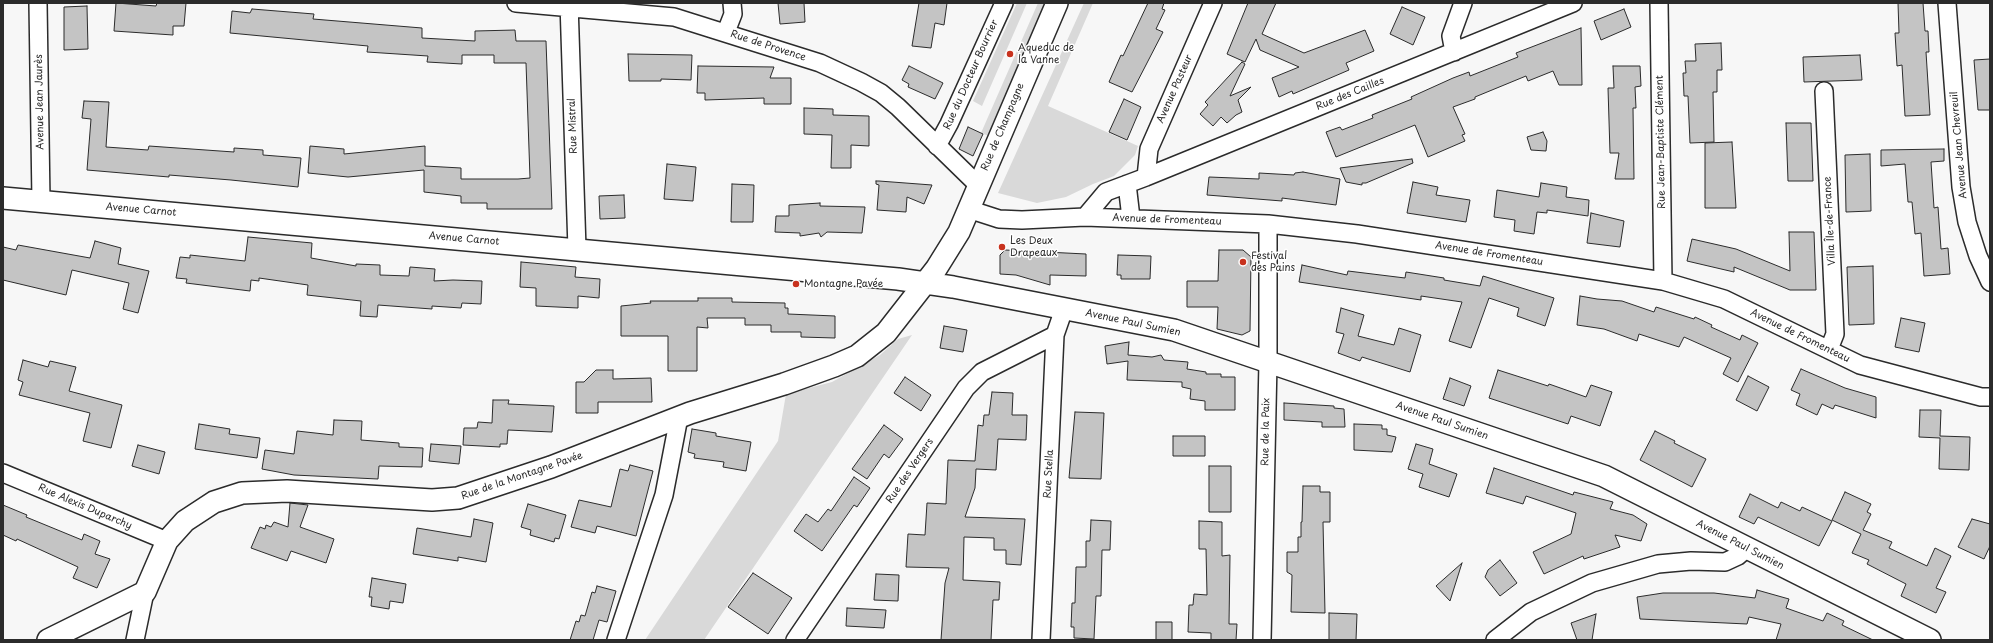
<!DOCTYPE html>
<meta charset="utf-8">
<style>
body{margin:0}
#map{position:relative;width:1993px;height:643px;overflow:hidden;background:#f7f7f7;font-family:"Playpen Sans",sans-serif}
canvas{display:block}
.frame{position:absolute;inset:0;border:4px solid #2b2b2b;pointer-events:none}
</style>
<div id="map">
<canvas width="1993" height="643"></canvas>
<div class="frame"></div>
</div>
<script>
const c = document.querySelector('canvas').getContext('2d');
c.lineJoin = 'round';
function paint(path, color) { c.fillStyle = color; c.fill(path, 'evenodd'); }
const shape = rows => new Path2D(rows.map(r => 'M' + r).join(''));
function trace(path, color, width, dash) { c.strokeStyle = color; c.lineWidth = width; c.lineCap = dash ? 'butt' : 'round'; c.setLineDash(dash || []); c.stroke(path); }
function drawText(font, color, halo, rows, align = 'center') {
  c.font = font + ' "Playpen Sans",sans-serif'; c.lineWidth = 3; c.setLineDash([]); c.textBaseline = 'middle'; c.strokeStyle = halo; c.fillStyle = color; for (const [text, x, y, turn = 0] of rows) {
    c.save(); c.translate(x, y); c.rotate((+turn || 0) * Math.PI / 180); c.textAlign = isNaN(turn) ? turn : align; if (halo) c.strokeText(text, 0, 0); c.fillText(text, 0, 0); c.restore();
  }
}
paint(shape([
 [1017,3,1027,3,982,106,973,101],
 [1038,3,1048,3,989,136,981,133],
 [1084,3,1093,3,1048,106,1138,146,1135,155,1114,176,1093,184,1066,197,1037,203,998,193],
 [912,335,704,640,645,640,778,441,786,394,832,382,880,355,898,339]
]), '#d9d9d9');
const building = shape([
 [116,3,156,6,157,3,186,3,184,26,173,26,173,35,114,31,116,3],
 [778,3,804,3,805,22,780,24,778,3],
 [919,3,947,3,944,25,935,23,931,48,912,46,919,3],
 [1148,3,1164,3,1162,9,1165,10,1156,29,1163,32,1132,92,1109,82,1121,55,1123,56,1148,3],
 [1248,3,1276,3,1262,34,1304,53,1365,30,1374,51,1346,63,1349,70,1293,94,1292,91,1279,97,1272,78,1299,67,1260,50,1256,39,1245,62,1227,54,1248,3],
 [1898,3,1923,3,1925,31,1928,31,1929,52,1926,52,1930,115,1905,116,1902,65,1897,66,1895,33,1899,33,1898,3],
 [87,6,88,49,64,50,64,7,87,6],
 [1402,7,1425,17,1413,45,1390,34,1402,7],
 [252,9,314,14,313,19,422,28,422,38,475,41,475,31,515,30,516,41,546,41,552,209,487,209,487,203,461,203,461,196,424,192,424,170,348,177,308,173,310,146,344,149,344,154,425,146,425,166,461,168,461,179,518,179,530,178,526,63,494,63,494,55,462,55,462,64,427,62,428,56,367,52,368,46,230,33,232,11,250,13,252,9],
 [1624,9,1631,27,1601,40,1594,21,1624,9],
 [1581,28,1582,85,1559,85,1553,71,1528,81,1526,76,1475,97,1475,99,1453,107,1465,134,1462,135,1465,141,1428,157,1415,125,1336,157,1326,132,1340,127,1342,130,1373,118,1372,115,1412,99,1411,97,1453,78,1469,72,1470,76,1518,57,1516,53,1581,28],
 [1721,43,1722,70,1717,70,1717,92,1713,92,1714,142,1690,143,1688,96,1684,96,1683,73,1686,73,1685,61,1696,61,1695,44,1721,43],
 [628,54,692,55,691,80,661,79,661,81,629,81,628,54],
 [1860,55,1862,80,1804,82,1803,57,1860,55],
 [1990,59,1990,110,1978,110,1974,60,1990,59],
 [1242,62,1245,64,1230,96,1251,87,1238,100,1242,112,1236,115,1227,123,1221,117,1213,126,1200,114,1208,105,1205,102,1242,62],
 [698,66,774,67,770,78,791,78,791,104,764,104,764,98,705,100,705,93,697,93,698,66],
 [909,66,943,83,935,99,908,87,909,84,902,80,909,66],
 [1613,66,1640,66,1641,86,1635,87,1636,108,1633,108,1634,179,1615,179,1619,153,1610,153,1608,88,1614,88,1613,66],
 [1124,99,1141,107,1127,140,1109,132,1124,99],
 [84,101,109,102,106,147,148,150,149,146,234,152,234,148,263,150,263,155,301,158,298,187,231,180,169,175,169,177,87,170,91,119,82,118,84,101],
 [804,108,833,109,833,115,869,116,869,146,851,145,851,168,831,168,832,135,804,134,804,108],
 [1786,123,1811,123,1813,181,1788,181,1786,123],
 [968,127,983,134,973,156,959,149,968,127],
 [1543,132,1547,141,1546,151,1531,150,1527,137,1543,132],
 [1732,142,1736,208,1705,208,1705,143,1732,142],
 [1944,149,1944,161,1931,162,1934,208,1938,207,1941,249,1948,248,1950,274,1924,276,1921,233,1915,234,1912,202,1908,202,1905,164,1881,166,1881,150,1944,149],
 [1870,154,1871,211,1846,212,1845,155,1870,154],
 [1412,159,1413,163,1366,183,1362,183,1362,185,1346,182,1340,168,1412,159],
 [667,164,696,167,693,201,664,199,667,164],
 [1303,172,1340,179,1336,205,1282,198,1282,201,1207,195,1209,177,1259,179,1259,173,1294,175,1295,173,1303,172],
 [876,181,879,181,932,185,924,204,907,197,906,212,877,210,879,185,876,184,876,181],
 [1413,182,1438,187,1436,195,1470,200,1466,222,1407,213,1413,182],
 [1541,183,1567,187,1566,197,1589,200,1588,216,1547,210,1547,213,1537,212,1534,234,1514,231,1515,220,1494,217,1497,190,1539,197,1541,183],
 [732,184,754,185,753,222,731,222,732,184],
 [624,195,625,218,600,219,599,196,624,195],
 [820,203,820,206,865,207,862,233,827,232,821,237,819,233,800,236,800,233,775,232,776,216,789,216,789,205,820,203],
 [1591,213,1624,221,1620,247,1587,243,1591,213],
 [1789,232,1814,232,1816,290,1790,290,1734,267,1734,272,1687,261,1692,239,1736,249,1790,271,1789,232],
 [248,237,312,243,311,258,356,266,356,264,380,265,380,275,409,276,410,267,435,269,434,281,453,280,482,281,481,304,462,303,461,308,432,306,432,309,378,305,377,317,360,316,361,301,307,295,308,285,259,278,259,281,251,280,250,291,186,283,187,279,176,278,180,257,190,258,190,255,245,261,248,237],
 [95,241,121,248,118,264,149,271,138,313,123,309,129,283,72,270,66,295,3,280,3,247,16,250,18,245,90,258,95,241],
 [1005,250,1086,254,1086,276,1050,275,1050,285,1016,275,1000,274,1000,255,1005,250],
 [1219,250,1243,250,1251,257,1250,331,1242,335,1217,329,1218,307,1187,307,1187,281,1218,281,1219,250],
 [1118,255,1151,256,1150,279,1121,279,1121,275,1117,275,1118,255],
 [521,262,576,267,575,277,600,279,599,298,578,296,578,308,536,306,536,288,520,287,521,262],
 [1302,265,1347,275,1348,271,1405,278,1406,272,1444,278,1444,280,1480,286,1483,276,1554,298,1545,326,1517,316,1519,308,1489,298,1471,348,1449,341,1462,302,1421,296,1421,300,1299,282,1302,265],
 [1873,266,1874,324,1849,325,1847,267,1873,266],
 [1580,296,1597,299,1622,301,1654,312,1656,307,1694,319,1695,317,1712,325,1711,327,1740,340,1742,335,1758,343,1738,382,1723,374,1731,358,1684,337,1679,347,1639,334,1637,341,1604,329,1577,325,1580,296],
 [698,298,732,298,732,302,785,303,785,308,788,308,788,314,835,316,835,338,801,337,801,332,771,332,771,325,745,325,745,318,707,318,708,328,697,327,697,371,668,371,668,336,621,336,621,306,651,303,650,301,698,301,698,298],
 [1341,308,1364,315,1358,336,1394,345,1399,328,1421,335,1410,372,1362,357,1360,361,1338,353,1344,334,1336,332,1341,308],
 [1901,318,1925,323,1919,352,1895,347,1901,318],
 [944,326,967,330,963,352,940,348,944,326],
 [1129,342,1128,355,1152,357,1161,355,1164,360,1188,362,1187,369,1206,372,1206,374,1221,374,1221,377,1235,377,1235,410,1205,410,1205,401,1190,399,1191,389,1182,387,1182,382,1127,380,1128,361,1107,364,1105,346,1129,342],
 [23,360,48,367,50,361,76,367,69,391,122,405,111,448,83,441,90,413,19,395,23,382,18,380,23,360],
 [1801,369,1845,388,1876,397,1876,418,1835,405,1833,409,1822,404,1817,415,1796,405,1800,394,1791,390,1801,369],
 [613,370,613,379,651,378,652,402,598,402,598,413,576,413,576,382,584,382,596,370,613,370],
 [1498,370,1548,386,1549,384,1586,397,1591,385,1612,392,1600,426,1571,416,1568,424,1489,398,1498,370],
 [1748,376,1769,387,1757,411,1736,400,1748,376],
 [905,377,931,395,921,411,894,393,905,377],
 [1450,378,1471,386,1464,406,1443,399,1450,378],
 [992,392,1013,393,1012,415,1027,415,1026,440,998,439,996,470,976,469,975,488,965,517,1025,519,1021,565,1006,564,1006,550,994,550,994,538,964,537,963,580,1000,582,999,600,993,600,991,640,941,640,945,583,949,568,906,567,908,534,925,535,927,503,946,504,948,460,975,461,978,425,983,426,984,415,989,415,992,392],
 [493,400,509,400,508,404,554,406,552,432,508,430,507,444,500,444,500,447,463,445,464,428,477,428,478,422,492,423,493,400],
 [1284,403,1334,406,1334,408,1344,409,1345,427,1322,427,1322,422,1284,420,1284,403],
 [1920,410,1941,410,1940,436,1970,437,1969,470,1939,469,1940,438,1919,437,1920,410],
 [1075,412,1104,413,1101,479,1069,478,1075,412],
 [334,420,362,421,361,440,399,443,399,447,423,448,422,467,379,466,378,479,294,475,262,469,265,450,294,454,297,431,333,435,334,420],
 [199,424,230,429,229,434,260,438,257,458,195,449,199,424],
 [1354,424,1382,425,1382,429,1387,429,1387,435,1396,437,1392,452,1354,450,1354,424],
 [884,425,903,439,889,458,884,454,867,479,852,469,884,425],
 [692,429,716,433,716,436,751,442,746,471,723,467,724,462,694,458,695,454,688,452,692,429],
 [1655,431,1675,441,1674,443,1706,459,1692,487,1640,460,1655,431],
 [1173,436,1205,436,1205,456,1173,456,1173,436],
 [431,444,461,446,459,464,429,461,431,444],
 [1416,444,1433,449,1429,464,1457,474,1449,497,1419,487,1423,474,1408,469,1416,444],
 [138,445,165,452,159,474,132,466,138,445],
 [630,465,653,471,636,536,597,526,595,533,571,527,579,500,611,507,620,469,628,471,630,465],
 [1209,466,1231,466,1231,512,1209,512,1209,466],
 [1494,468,1573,495,1574,492,1613,502,1610,509,1633,515,1647,524,1641,541,1615,535,1620,547,1584,559,1583,556,1544,574,1533,552,1571,534,1576,513,1526,496,1523,504,1486,493,1494,468],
 [854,477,870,488,857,507,854,505,822,551,794,531,806,514,818,522,828,509,831,511,854,477],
 [1303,486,1320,486,1320,492,1330,492,1330,522,1323,522,1325,613,1291,612,1292,575,1287,572,1287,552,1298,552,1298,537,1301,537,1301,522,1302,522,1303,486],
 [1845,492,1871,504,1867,512,1871,514,1863,530,1892,542,1889,548,1927,566,1935,548,1951,556,1936,588,1946,592,1936,613,1901,596,1906,584,1867,564,1869,560,1852,553,1861,534,1832,520,1845,492],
 [1750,494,1778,508,1781,502,1800,511,1802,507,1832,521,1819,546,1758,517,1754,524,1739,517,1750,494],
 [290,503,308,505,300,527,334,539,326,563,291,551,287,561,251,548,260,527,265,529,266,525,271,527,274,522,288,527,290,503],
 [528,504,566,515,559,539,555,538,554,542,530,535,531,530,521,527,528,504],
 [3,505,27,515,26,517,82,540,84,534,100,541,95,554,110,559,97,588,73,578,78,567,17,539,16,541,3,535,3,505],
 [474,519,493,523,486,562,458,557,458,561,413,554,417,528,471,537,474,519],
 [1972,519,1990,524,1990,546,1984,559,1958,547,1972,519],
 [1091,520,1111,521,1110,550,1102,550,1101,596,1096,596,1094,639,1074,638,1074,627,1071,627,1072,603,1075,603,1076,567,1086,567,1086,541,1090,541,1091,520],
 [1199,521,1222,522,1222,556,1230,555,1229,624,1237,624,1236,640,1211,640,1211,633,1188,632,1189,605,1193,605,1194,594,1207,595,1206,549,1199,549,1199,521],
 [1500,560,1517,583,1500,596,1485,577,1488,570,1500,560],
 [1462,563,1450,601,1436,586,1462,563],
 [753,573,792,598,768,634,728,607,753,573],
 [876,574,899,575,898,601,874,600,876,574],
 [372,578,406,584,403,603,390,601,389,609,371,606,372,597,369,597,372,578],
 [597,586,616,591,607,622,599,620,593,640,570,640,576,621,579,622,581,615,585,616,592,592,595,593,597,586],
 [1757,590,1789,599,1786,608,1823,621,1827,613,1844,621,1842,625,1873,640,1776,640,1781,624,1749,617,1747,624,1640,619,1637,597,1663,593,1714,593,1755,598,1757,590],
 [847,608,886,610,884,628,846,626,847,608],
 [1329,613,1357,614,1356,640,1329,640,1329,613],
 [1596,614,1592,640,1577,640,1571,623,1596,614],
 [1156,622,1172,622,1172,640,1156,640,1156,622]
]);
paint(building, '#c4c4c4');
trace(building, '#2b2b2b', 1);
const minor = shape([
 [38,3,41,201],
 [516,3,674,17,820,63,861,82,881,93,898,107,978,185],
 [569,3,577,249],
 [1659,3,1663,281],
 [1947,3,1961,187,1967,222,1978,256,1990,282],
 [726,32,733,14,732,3],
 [1454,52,1451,36,1463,3],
 [1824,91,1835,334,1829,349],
 [937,146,949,124,1004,3],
 [1146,177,1149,149,1213,3],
 [1127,184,1131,218],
 [968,209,999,219,1022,220,1085,217,1268,224,1357,234,1663,281,1724,299,1860,365,1981,397,1990,397],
 [1085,217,1106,192,1146,177,1573,3],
 [3,473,167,541],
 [135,640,145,592],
 [616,640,664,495,679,417],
 [795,640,966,388,982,372,1055,335],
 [1041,640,1055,335,1064,309],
 [1262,640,1268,362,1268,224],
 [1495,640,1531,612,1592,583,1658,564,1691,561,1725,562,1738,556,1747,548]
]);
const tertiary = shape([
 [3,198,898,279,953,287,1174,330,1604,476,1930,640],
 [48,640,145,592,167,541,185,521,214,502,242,493,287,491,432,500,458,498,551,467,690,413,784,384,834,366,857,356,886,333,936,269,959,232,1057,3]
]);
trace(minor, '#2b2b2b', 20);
trace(tertiary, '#2b2b2b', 24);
trace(minor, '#fff', 17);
trace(tertiary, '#fff', 21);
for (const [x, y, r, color] of [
 [1010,54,4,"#c8321e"],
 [1002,247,4,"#c8321e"],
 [1243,262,4,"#c8321e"],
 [796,284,4,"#c8321e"]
]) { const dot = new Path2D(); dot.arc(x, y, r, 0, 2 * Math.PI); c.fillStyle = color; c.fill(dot); trace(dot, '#fff', 1.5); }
drawText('10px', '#2b2b2b', '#fff', [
 ["Rue de Provence",768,46,18],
 ["Rue du Docteur Bourrier",971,75,-66],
 ["Avenue Pasteur",1175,89,-66],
 ["Rue des Cailles",1350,94,-22],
 ["Avenue Jean Jaurès",40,102,-91],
 ["Rue Mistral",573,126,-92],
 ["Rue de Champagne",1003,127,-67],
 ["Rue Jean-Baptiste Clément",1661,142,-91],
 ["Avenue Jean Chevreuil",1959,145,-95],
 ["Avenue Carnot",141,210,5],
 ["Avenue de Fromenteau",1167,220,2],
 ["Villa Île-de-France",1830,221,-93],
 ["Avenue Carnot",464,239,5],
 ["Avenue de Fromenteau",1489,254,9],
 ["Avenue Paul Sumien",1133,323,12],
 ["Avenue de Fromenteau",1800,336,26],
 ["Avenue Paul Sumien",1442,421,19],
 ["Rue de la Paix",1266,432,-89],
 ["Rue des Vergers",910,471,-56],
 ["Rue Stella",1049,474,-87],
 ["Rue de la Montagne Pavée",522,476,-19],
 ["Rue Alexis Duparchy",85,507,23],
 ["Avenue Paul Sumien",1740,545,27]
]);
drawText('10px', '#2b2b2b', '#fff', [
 ["Aqueduc de",1018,48],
 ["la Vanne",1018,60],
 ["Les Deux",1010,241],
 ["Drapeaux",1010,253],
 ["Festival",1251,256],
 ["des Pains",1251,268],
 ["Montagne Pavée",804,284]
], 'left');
</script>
